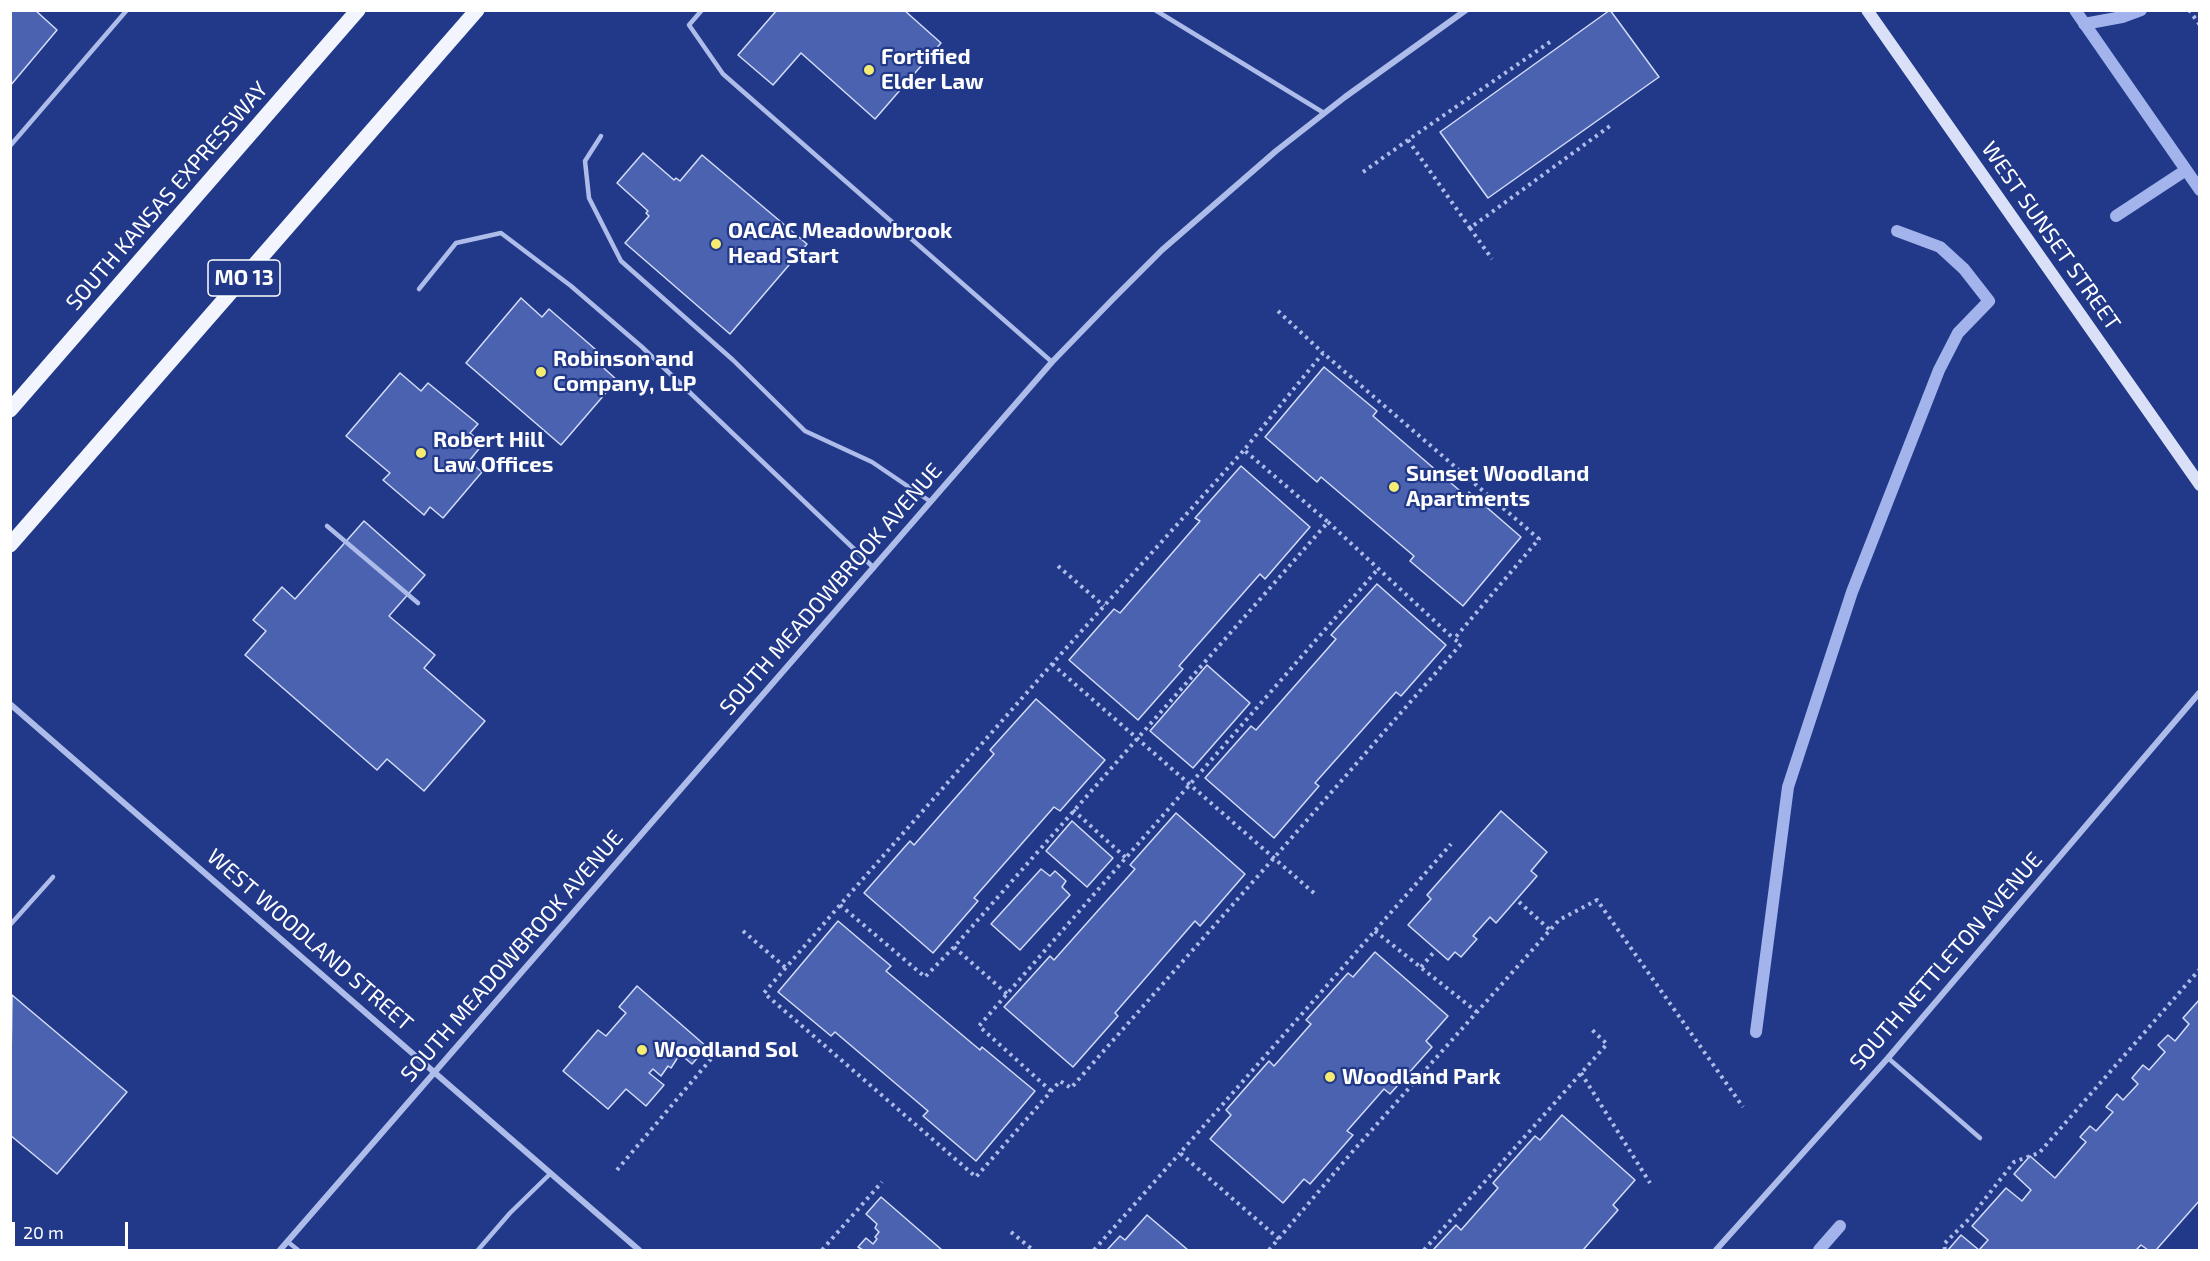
<!DOCTYPE html>
<style>
body{margin:0}
#map{position:relative;width:2210px;height:1261px;overflow:hidden;background:#223989;font-family:"Exo 2",sans-serif}
canvas{display:block}
.frame{position:absolute;inset:0;border:12px solid #fff;pointer-events:none}
.scale{position:absolute;left:12px;top:1222px;width:116px;height:27px;box-sizing:border-box;border:3px solid #fff;border-top:0;padding-left:8px;font-size:18px;line-height:21px;white-space:nowrap;color:#fff;-webkit-text-stroke:4px #223989;paint-order:stroke}
</style>
<div id="map">
<canvas width="2210" height="1261"></canvas>
<div class="frame"></div>
<div class="scale">20 m</div>
</div>
<script>
const c = document.querySelector('canvas').getContext('2d');
c.lineJoin = 'round';
const shape = rows => new Path2D(rows.map(r => 'M' + r).join(''));
function trace(path, color, width, dash) { c.strokeStyle = color; c.lineWidth = width; c.lineCap = dash ? 'butt' : 'round'; c.setLineDash(dash || []); c.stroke(path); }
function paint(path, color) { c.fillStyle = color; c.fill(path, 'evenodd'); }
function drawText(font, color, halo, rows, align = 'center') {
  c.font = font + ' "Exo 2",sans-serif'; c.lineWidth = 4.5; c.setLineDash([]); c.textBaseline = 'middle'; c.strokeStyle = halo; c.fillStyle = color; for (const [text, x, y, turn = 0] of rows) {
    c.save(); c.translate(x, y); c.rotate((+turn || 0) * Math.PI / 180); c.textAlign = isNaN(turn) ? turn : align; if (halo) c.strokeText(text, 0, 0); c.fillText(text, 0, 0); c.restore();
  }
}
trace(shape([
 [2075,10,2200,190],
 [2084,24,2122,17,2141,10],
 [2116,216,2186,170],
 [1756,1032,1788,787,1852,592,1939,370,1958,333,1989,301,1964,269,1940,247,1897,231],
 [1819,1250,1840,1226]
]), '#a2b4eb', 12);
const building = shape([
 [10,10,35,10,57,30,10,86,10,10],
 [777,10,904,10,941,43,875,119,801,53,773,85,738,55,777,10],
 [1610,10,1659,77,1488,198,1440,132,1610,10],
 [643,153,674,180,676,178,680,181,702,155,807,244,730,334,625,243,649,216,646,213,648,211,617,183,643,153],
 [521,298,542,317,549,309,602,355,596,361,617,380,561,445,466,363,521,298],
 [1324,367,1377,411,1373,416,1466,496,1469,492,1521,537,1463,606,1410,561,1414,556,1321,477,1317,482,1265,437,1324,367],
 [400,373,421,391,428,383,478,424,470,433,483,444,469,461,482,472,443,518,430,507,424,515,383,480,390,473,346,436,400,373],
 [1241,466,1310,527,1265,579,1260,574,1179,666,1183,669,1138,720,1069,660,1114,609,1120,613,1200,521,1195,518,1241,466],
 [364,521,425,575,389,616,435,655,424,668,485,721,424,791,387,759,377,770,245,655,266,631,253,620,282,587,295,599,364,521],
 [1377,584,1446,645,1401,696,1396,692,1315,783,1319,786,1274,838,1205,778,1251,726,1256,730,1336,639,1331,635,1377,584],
 [1207,665,1250,703,1193,768,1150,731,1207,665],
 [1036,699,1105,760,1060,811,1054,807,974,898,978,901,933,953,864,893,910,841,914,845,994,754,990,750,1036,699],
 [1501,811,1547,852,1531,871,1537,876,1496,923,1490,917,1473,936,1477,939,1461,957,1455,952,1448,960,1408,925,1431,899,1427,895,1501,811],
 [1176,813,1245,874,1200,926,1195,921,1115,1013,1118,1016,1073,1067,1004,1007,1050,956,1054,960,1135,869,1130,865,1176,813],
 [1072,821,1113,858,1087,887,1046,851,1072,821],
 [1041,869,1050,876,1055,871,1066,881,1062,887,1070,895,1020,950,991,924,1041,869],
 [838,921,891,966,886,971,980,1050,982,1047,1035,1091,976,1161,923,1116,928,1111,835,1032,831,1036,778,992,838,921],
 [1375,952,1448,1016,1426,1041,1432,1047,1390,1094,1384,1089,1347,1131,1353,1135,1310,1184,1304,1179,1283,1203,1210,1139,1231,1115,1226,1110,1269,1061,1274,1066,1311,1024,1306,1020,1348,973,1353,977,1375,952],
 [637,986,707,1047,692,1064,680,1054,671,1068,668,1066,661,1076,653,1069,649,1073,664,1085,646,1106,626,1089,608,1109,563,1071,598,1030,606,1036,626,1013,619,1007,637,986],
 [12,995,127,1092,57,1174,10,1135,12,995],
 [2200,999,2200,1200,2156,1250,2148,1250,2141,1245,2137,1249,2139,1250,1948,1250,1961,1235,1979,1250,1988,1240,1972,1226,2006,1188,2022,1201,2031,1190,2014,1174,2030,1156,2055,1178,2086,1142,2080,1137,2090,1126,2096,1131,2113,1112,2106,1107,2117,1094,2123,1100,2138,1084,2132,1078,2143,1065,2149,1070,2165,1052,2158,1045,2168,1035,2175,1041,2189,1024,2183,1018,2200,999],
 [1562,1115,1635,1180,1613,1205,1618,1210,1583,1250,1433,1250,1456,1225,1461,1230,1498,1188,1493,1183,1535,1136,1540,1140,1562,1115],
 [881,1197,942,1250,863,1250,858,1247,866,1238,873,1244,877,1239,875,1237,879,1232,875,1228,877,1224,866,1214,881,1197],
 [1147,1215,1188,1250,1107,1250,1120,1236,1125,1240,1147,1215]
]);
paint(building, '#4b62b1');
trace(building, '#d3dcf8', 1.5);
trace(shape([
 [2189,10,2200,25],
 [1550,42,1408,140,1470,228,1610,126],
 [1363,172,1408,140],
 [1470,228,1492,259],
 [1278,311,1323,353],
 [1328,522,1454,639],
 [1058,566,1104,606],
 [1052,664,1315,894],
 [1073,810,1126,858],
 [1519,902,1550,930],
 [840,905,925,977,954,947,1328,522,1244,450,1323,353,1539,539,1454,639,1461,644,1273,859,1071,1088,1060,1081,976,1177,764,993,840,905,1052,664,1244,450],
 [743,931,786,968],
 [1375,931,1477,1012],
 [954,947,1007,994],
 [1421,967,1434,952],
 [1581,1073,1650,1183],
 [1051,1091,979,1026,1378,569],
 [617,1170,711,1059],
 [1011,1232,1033,1250],
 [1279,1239,1180,1153,1451,844],
 [822,1250,882,1182],
 [1094,1250,1180,1153],
 [1269,1250,1353,1151,1559,920,1597,900,1743,1107],
 [1424,1250,1607,1044,1590,1028],
 [1945,1250,1944,1244,1970,1218,2014,1162,2039,1153,2200,969]
]), '#aebcea', 4, [3, 4.5]);
trace(shape([
 [702,10,689,25,723,74,1052,362],
 [1155,10,1324,113],
 [601,136,585,161,589,198,621,261,733,360,805,431,872,462,931,502],
 [10,146,127,10],
 [419,289,456,243,501,233,571,286,642,347,874,568],
 [327,526,418,603],
 [10,925,53,877],
 [1888,1058,1980,1138],
 [288,1242,298,1250],
 [478,1250,510,1213,551,1173]
]), '#aebcea', 4.5);
trace(shape([
 [10,704,639,1250],
 [280,1250,1052,362,1112,300,1162,250,1276,151,1345,97,1466,10],
 [1716,1250,1888,1058,2200,692]
]), '#aebcea', 6);
trace(shape([
 [1867,10,2200,485]
]), '#d9e0f8', 12);
trace(shape([
 [10,410,358,10],
 [10,545,477,10]
]), '#f2f4fe', 15);
for (const [x, y, r, color] of [
 [869,70,6,"#f6ec71"],
 [716,244,6,"#f6ec71"],
 [541,372,6,"#f6ec71"],
 [421,453,6,"#f6ec71"],
 [1394,487,6,"#f6ec71"],
 [642,1050,6,"#f6ec71"],
 [1330,1077,6,"#f6ec71"]
]) { const dot = new Path2D(); dot.arc(x, y, r, 0, 2 * Math.PI); c.fillStyle = color; c.fill(dot); trace(dot, '#223989', 2); }
for (const [x, y, w] of [
 [244,278,72]
]) { const box = new Path2D(); box.roundRect(x - w / 2, y - 18, w, 36, 4.5); c.fillStyle = '#223989'; c.fill(box); trace(box, '#fff', 1.5); }
drawText('bold 21px', '#fff', null, [
 ["MO 13",244,278]
]);
drawText('bold 22px', '#fff', '#223989', [
 ["Fortified",881,57],
 ["Elder Law",881,82],
 ["OACAC Meadowbrook",728,231],
 ["Head Start",728,256],
 ["Robinson and",553,359],
 ["Company, LLP",553,384],
 ["Robert Hill",433,440],
 ["Law Offices",433,465],
 ["Sunset Woodland",1406,474],
 ["Apartments",1406,499],
 ["Woodland Sol",654,1050],
 ["Woodland Park",1342,1077]
], 'left');
drawText('22px', '#fff', '#223989', [
 ["SOUTH KANSAS EXPRESSWAY",167,196,-49],
 ["WEST SUNSET STREET",2051,236,55],
 ["SOUTH MEADOWBROOK AVENUE",831,589,-49],
 ["WEST WOODLAND STREET",310,940,41],
 ["SOUTH MEADOWBROOK AVENUE",512,956,-49],
 ["SOUTH NETTLETON AVENUE",1946,961,-49]
]);
</script>
